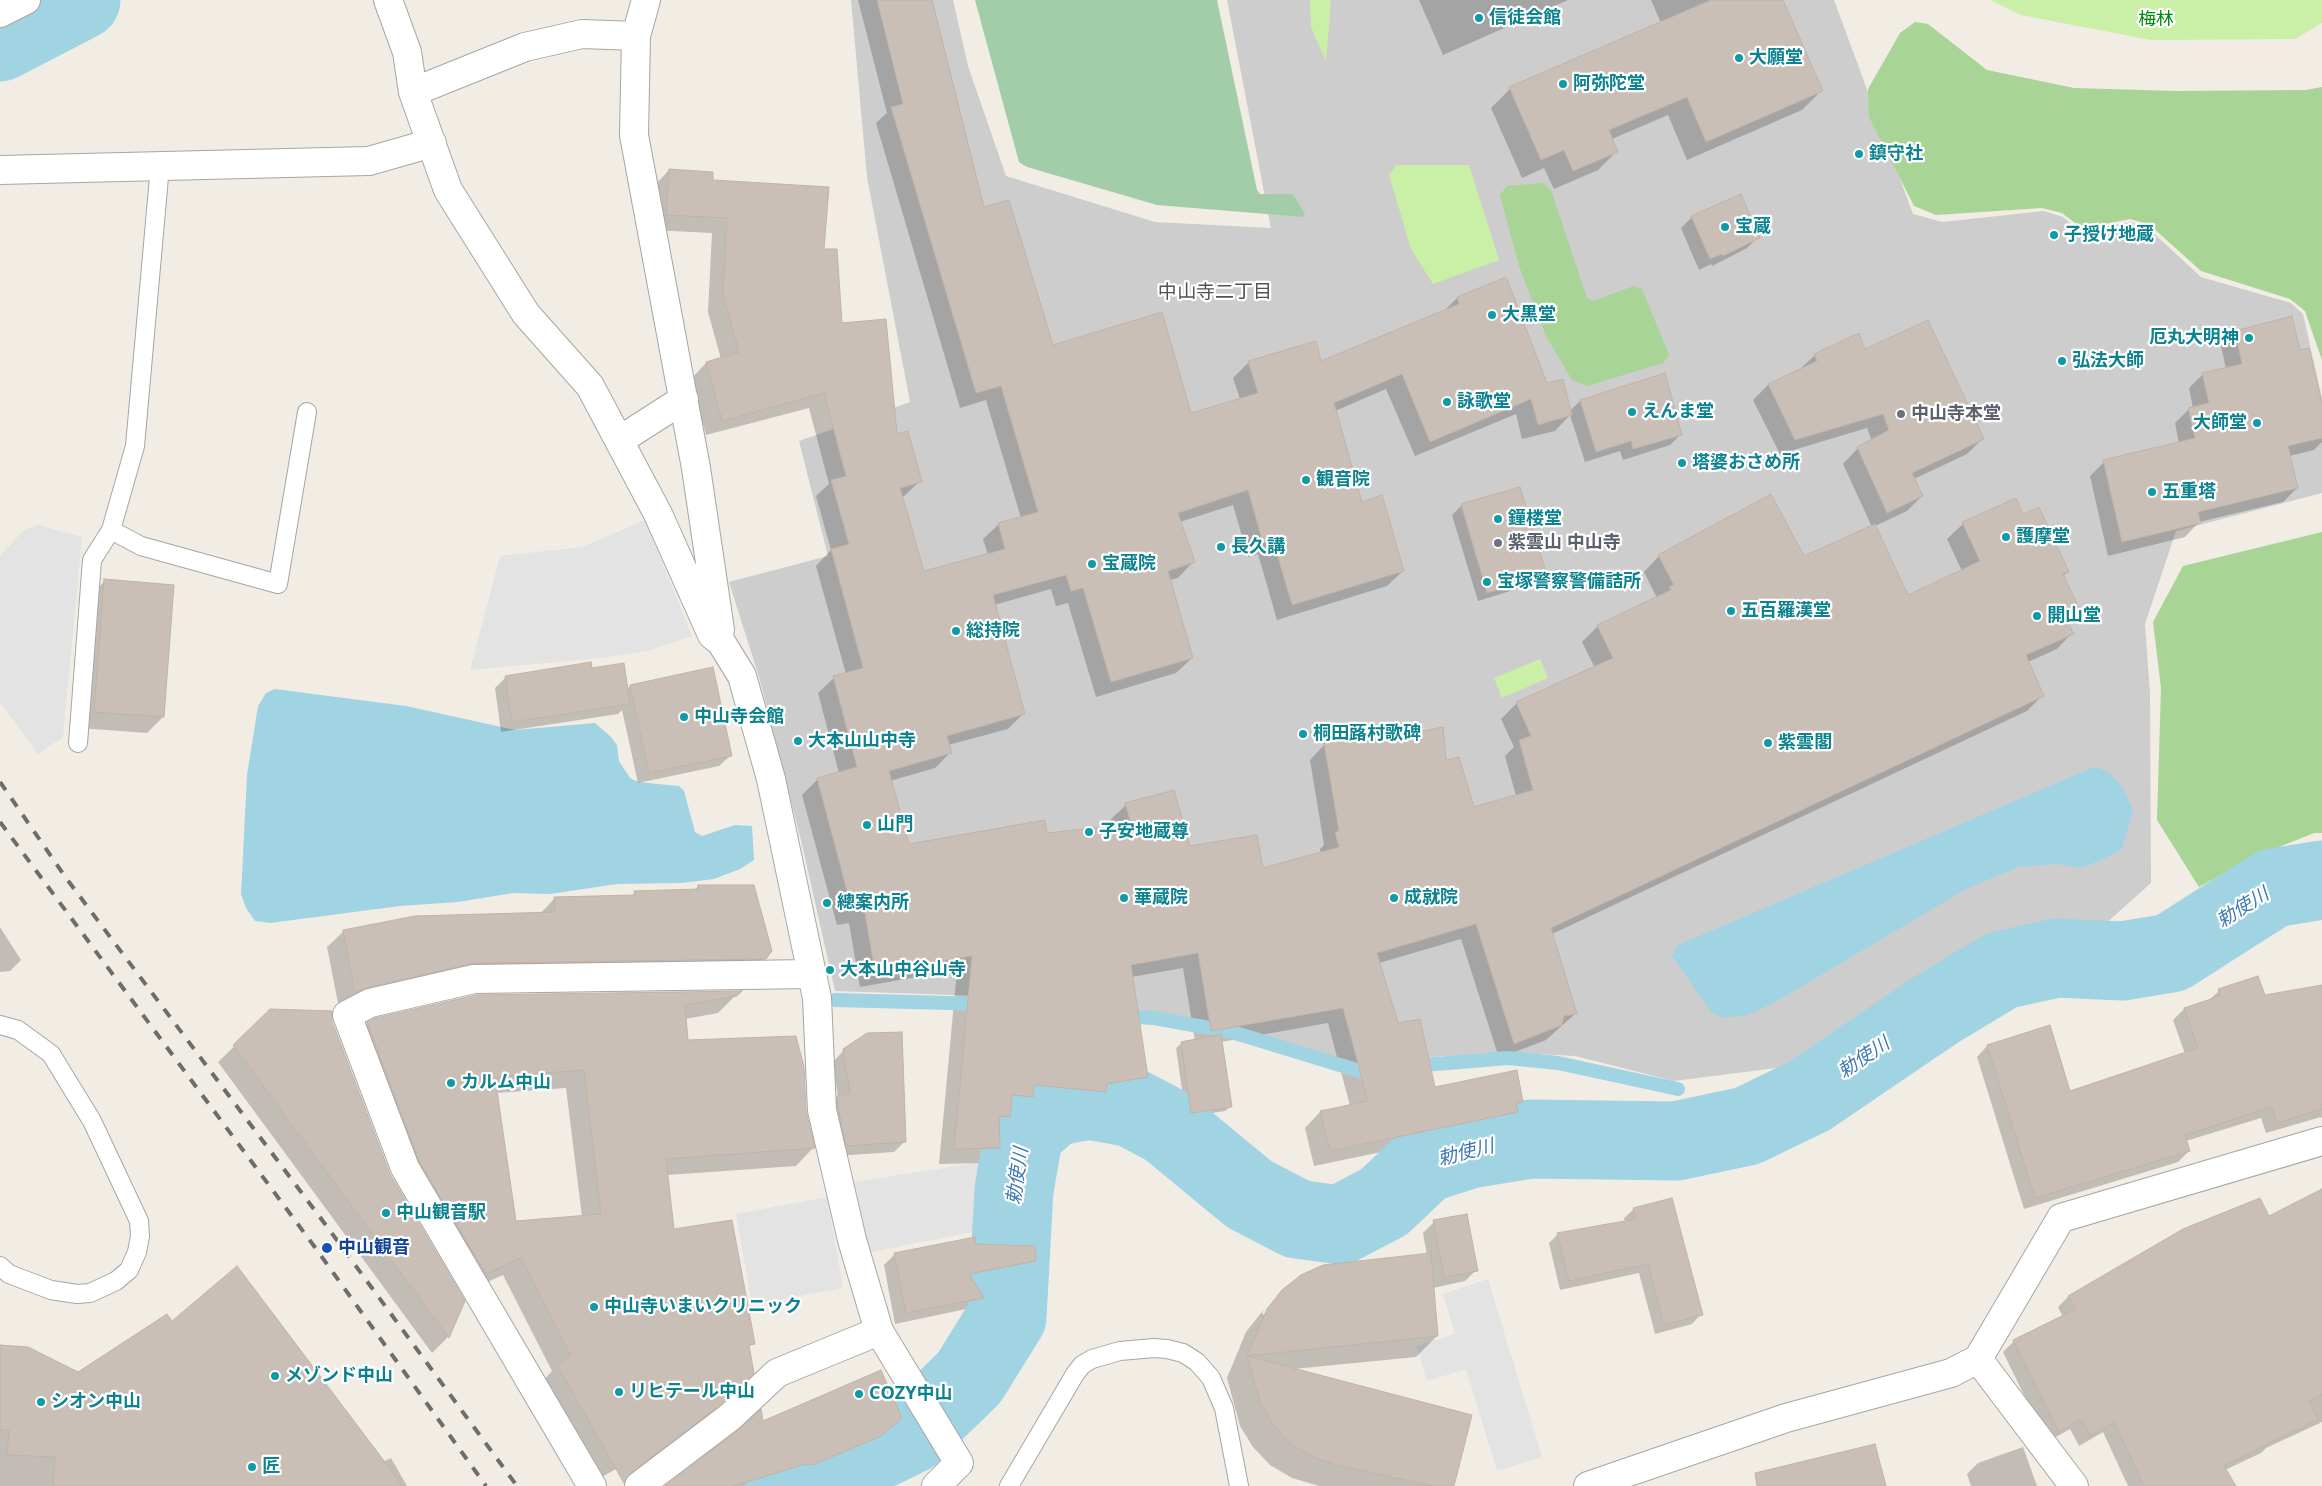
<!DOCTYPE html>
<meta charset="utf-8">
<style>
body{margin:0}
canvas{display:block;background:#f1ece4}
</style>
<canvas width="2322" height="1486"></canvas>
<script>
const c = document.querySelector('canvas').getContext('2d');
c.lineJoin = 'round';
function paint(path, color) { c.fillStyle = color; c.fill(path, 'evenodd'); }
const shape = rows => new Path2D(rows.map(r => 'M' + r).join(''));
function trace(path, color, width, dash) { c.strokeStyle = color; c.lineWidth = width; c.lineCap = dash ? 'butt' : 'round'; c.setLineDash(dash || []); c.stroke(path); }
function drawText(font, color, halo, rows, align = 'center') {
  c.font = font + ' "Open Sans","Noto Sans JP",sans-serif'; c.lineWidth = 4.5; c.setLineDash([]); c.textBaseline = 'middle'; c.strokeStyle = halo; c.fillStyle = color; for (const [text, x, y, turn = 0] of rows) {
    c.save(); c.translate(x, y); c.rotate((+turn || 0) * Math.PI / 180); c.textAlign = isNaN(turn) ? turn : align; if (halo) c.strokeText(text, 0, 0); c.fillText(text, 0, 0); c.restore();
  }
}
paint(shape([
 [851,0,953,0,968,66,1006,176,1155,222,1271,228,1227,0,1834,0,1913,214,1942,222,2044,211,2063,217,2079,231,2132,222,2149,229,2201,277,2291,303,2303,314,2322,398,2322,493,2176,531,2145,624,2150,693,2151,883,2104,925,1983,959,1863,1031,1816,1063,1674,1081,1575,1056,1500,1052,1355,1063,1195,1021,984,996,835,991,801,840,759,677,729,582,828,556,799,441,910,402,867,177]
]), '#cdcdcd');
paint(shape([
 [1310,0,1331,0,1326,62,1311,27],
 [1990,0,2322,0,2322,23,2295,39,2151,40,2021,15],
 [1396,165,1469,165,1499,260,1433,284,1411,249,1389,175],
 [1540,659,1548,678,1502,698,1494,678]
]), '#caefa6');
paint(shape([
 [1915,22,1928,24,1987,70,2074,88,2175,91,2306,90,2322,87,2322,360,2305,311,2290,299,2201,271,2150,225,2130,219,2095,226,2079,226,2062,213,2042,208,1936,215,1914,206,1869,117,1868,89,1900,33],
 [1542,183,1551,190,1587,298,1593,301,1634,286,1642,289,1669,355,1663,363,1587,386,1572,380,1546,336,1519,266,1500,195,1507,186],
 [2322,532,2322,833,2314,833,2249,859,2199,887,2157,820,2161,688,2153,622,2183,566]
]), '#a8d495');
paint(shape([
 [975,0,1217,0,1257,190,1260,194,1293,194,1305,214,1303,217,1157,205,1027,167,1019,162]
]), '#a3cca9');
paint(shape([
 [645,520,692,636,647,651,601,658,470,670,500,556,582,547],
 [38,525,82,537,63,737,38,754,0,702,0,556,24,530],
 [995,1160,993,1228,866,1253,847,1183],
 [827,1197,843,1288,752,1305,736,1214],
 [1488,1279,1542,1457,1497,1471,1466,1369,1427,1381,1416,1346,1455,1334,1443,1294]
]), '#e3e3e3');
paint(shape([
 [275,689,406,706,515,730,595,723,610,736,617,745,619,761,630,778,638,782,679,786,684,791,695,832,702,836,735,825,752,826,754,860,740,869,714,879,682,883,617,884,550,894,513,893,458,902,400,906,270,923,255,921,246,908,241,894,247,775,258,706,266,693],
 [2094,767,2107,771,2123,788,2133,810,2122,849,2102,860,2080,868,2057,864,2018,867,1966,889,1772,1004,1748,1015,1722,1018,1711,1012,1672,956,1678,945]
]), '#a1d4e2');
paint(shape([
 [858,0,931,0,983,209,1052,347,1190,415,1240,399,1233,378,1249,362,1321,363,1443,312,1457,298,1506,279,1546,384,1570,411,1580,401,1681,434,1670,445,1623,460,1620,451,1585,462,1570,415,1555,431,1522,439,1516,414,1415,456,1386,389,1335,411,1361,503,1403,571,1387,586,1277,620,1258,554,1248,557,1233,505,1180,522,1193,562,1178,578,1169,580,1192,658,1176,673,1096,697,1068,603,1056,606,1051,589,994,605,1024,713,1008,729,948,745,951,752,935,768,890,781,908,846,1112,827,1110,820,1126,805,1189,848,1262,870,1321,853,1320,849,1324,845,1310,760,1325,744,1407,735,1445,762,1473,808,1516,796,1505,756,1514,747,1501,719,1517,703,1595,668,1582,642,1598,626,1657,598,1644,572,1659,556,1803,558,1872,527,1843,464,1858,448,1872,441,1867,428,1780,454,1753,400,1768,385,1799,370,1815,355,1865,351,1982,439,1967,454,1914,479,1922,496,1907,511,1875,526,1907,597,1962,571,1947,539,1963,524,2015,499,2023,516,2068,572,2063,576,2079,612,2068,624,2072,633,2057,649,2028,662,2043,695,2027,711,1552,934,1576,1013,1546,1040,1499,1058,1461,939,1379,963,1397,1025,1434,1088,1522,1101,1516,1107,1517,1111,1501,1127,1314,1166,1305,1128,1320,1112,1350,1106,1328,1023,1221,1042,1231,1106,1225,1111,1186,1117,1176,1048,1182,1043,1195,1041,1183,968,1131,977,1147,1076,1131,1092,1099,1098,1090,1107,1027,1101,1016,1112,1009,1111,1009,1117,998,1127,999,1147,983,1163,939,1164,957,970,860,987,849,923,837,925,802,795,817,780,839,773,818,693,834,678,846,674,816,566,831,550,816,496,829,484,809,408,706,435,691,379,706,363,721,359,708,312,712,233,651,230,654,186,669,170,712,181,823,251,840,325,920,481,902,498,923,573,988,555,983,539,999,524,1021,518,986,400,960,408,876,123,887,113],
 [1419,0,1568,0,1443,55],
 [1651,0,1782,0,1821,91,1802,110,1687,160,1668,115,1612,139,1617,151,1598,170,1554,189,1544,168,1522,178,1491,108,1510,89,1661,23],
 [1692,217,1758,237,1747,248,1712,266,1711,264,1699,270,1681,228],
 [2235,332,2299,352,2322,408,2322,442,2314,450,2289,456,2297,488,2283,502,2199,522,2185,537,2108,556,2090,476,2104,462,2179,444,2175,423,2189,409,2193,408,2189,388,2203,374,2226,369,2221,346],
 [1462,505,1546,574,1536,583,1478,601,1452,515],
 [105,581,163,717,147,733,79,728,88,597],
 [591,670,627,689,630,686,731,755,719,766,638,783,622,710,618,714,501,732,495,688,506,677],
 [698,886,765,958,748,975,456,979,339,1008,327,947,344,931,540,914,555,898,631,896,635,893,694,891],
 [0,927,21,960,10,971,0,972],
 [2322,986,2322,1118,2321,1117,2266,1133,2261,1118,2186,1141,2189,1151,2178,1162,2024,1209,1977,1057,1987,1046,2069,1092,2185,1054,2173,1020,2184,1009,2207,1002,2219,991,2264,997],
 [736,995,718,1013,685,1019,687,1041,805,1111,813,1148,796,1166,667,1175,673,1231,753,1343,748,1348,735,1391,700,1423,626,1479,628,1462,595,1481,540,1384,552,1371,503,1275,467,1291,349,1041,367,1023,376,1019],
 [566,1088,582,1217,515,1222,496,1093],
 [271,1011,331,1021,389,1174,464,1302,447,1338,432,1353,218,1062],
 [844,1050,905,1141,894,1152,835,1156,826,1108,838,1097,833,1062],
 [2322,1191,2322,1422,2266,1448,2261,1453,2225,1470,2227,1486,2128,1486,2103,1432,2079,1446,2070,1429,2047,1442,2003,1352,2014,1341,2063,1317,2058,1307,2069,1296,2268,1218],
 [1634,1209,1701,1314,1692,1324,1655,1334,1639,1273,1560,1290,1549,1243,1558,1234,1625,1222,1624,1218],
 [1434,1222,1476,1270,1465,1281,1433,1288,1437,1336,1416,1357,1294,1369,1453,1486,1319,1486,1292,1478,1270,1465,1253,1447,1240,1426,1227,1378,1246,1332,1261,1313,1266,1308,1262,1313,1264,1315,1277,1299,1427,1255,1423,1233],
 [975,1246,1035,1260,1023,1272,972,1281,982,1298,971,1308,895,1324,884,1265,895,1254],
 [172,1322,383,1462,391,1458,407,1486,0,1486,0,1346,78,1373],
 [900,1418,862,1453,823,1470,771,1486,667,1486],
 [2023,1447,2037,1486,1971,1486,1967,1474,1978,1463],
 [812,1478,819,1486,803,1486]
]), '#0003');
trace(shape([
 [835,1000,987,1004],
 [1120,1016,1154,1018,1232,1032,1366,1073,1379,1071],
 [1412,1066,1508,1058,1558,1063,1678,1089]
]), '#a1d4e2', 14);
trace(shape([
 [0,42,81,0],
 [785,1486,840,1469,911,1434,969,1378,1007,1317,1014,1190,1024,1132,1053,1107,1089,1100,1132,1108,1168,1127,1249,1194,1297,1219,1340,1225,1384,1202,1425,1163,1469,1149,1531,1139,1676,1141,1747,1126,1809,1096,1934,1011,2002,970,2057,958,2122,961,2171,953,2273,888,2322,880]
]), '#a1d4e2', 79);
const building = shape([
 [877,0,932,0,984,207,1009,200,1053,345,1162,312,1191,413,1258,393,1248,361,1316,341,1321,361,1459,304,1457,297,1506,277,1547,383,1563,379,1572,415,1538,425,1531,399,1430,442,1402,374,1334,403,1362,502,1382,495,1404,571,1292,605,1273,540,1263,543,1248,490,1178,513,1195,562,1168,571,1193,658,1111,682,1083,588,1071,591,1066,575,993,595,1025,714,947,736,952,753,889,771,909,844,1045,820,1047,833,1131,824,1125,803,1174,790,1190,846,1257,835,1263,868,1339,847,1335,832,1339,831,1324,743,1402,726,1408,734,1443,727,1446,760,1459,757,1474,807,1533,790,1519,740,1531,736,1516,702,1613,658,1597,625,1671,590,1669,587,1674,585,1658,555,1771,494,1804,556,1875,524,1908,595,1980,561,1962,522,2016,498,2023,514,2039,507,2069,572,2063,574,2081,612,2066,619,2074,634,2026,655,2044,696,1551,928,1577,1014,1564,1016,1562,1025,1514,1044,1476,924,1377,953,1398,1023,1420,1019,1435,1087,1517,1070,1523,1102,1516,1104,1518,1112,1330,1151,1320,1111,1368,1101,1343,1008,1211,1031,1198,953,1131,965,1148,1077,1107,1084,1106,1092,1034,1085,1033,1097,1012,1095,1010,1117,999,1116,1000,1148,954,1149,972,956,875,972,864,908,852,910,817,778,857,767,833,676,863,668,831,549,849,544,831,480,846,476,824,393,722,421,706,362,739,352,723,295,727,218,666,215,669,169,713,172,713,180,829,187,824,249,837,249,842,323,886,319,897,434,908,431,922,482,900,488,924,571,1005,549,998,523,1038,512,1001,386,976,393,891,107,903,104,877,0],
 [1711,0,1783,0,1823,91,1706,142,1687,97,1609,130,1618,152,1573,171,1564,150,1541,160,1509,87,1711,0],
 [1741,194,1760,238,1723,256,1722,254,1710,259,1691,216,1741,194],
 [2292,316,2300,350,2309,348,2322,403,2322,438,2288,446,2298,488,2198,512,2201,523,2122,542,2103,460,2195,438,2188,408,2209,403,2202,373,2242,364,2235,331,2292,316],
 [1928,320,1984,439,1912,473,1923,496,1887,513,1857,447,1889,430,1883,414,1795,440,1768,384,1817,361,1814,354,1859,333,1865,349,1928,320],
 [1665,373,1682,435,1633,449,1631,441,1596,452,1580,400,1665,373],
 [1520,487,1547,575,1487,593,1461,504,1520,487],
 [104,579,174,585,164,717,94,712,104,579],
 [591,662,592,668,624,663,630,704,512,722,505,676,591,662],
 [713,667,732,756,649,773,630,685,713,667],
 [698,885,754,885,772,951,766,959,474,963,366,988,355,993,343,930,415,916,555,912,554,897,635,895,634,891,698,889,698,885],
 [2258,976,2265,995,2322,985,2322,1109,2277,1123,2272,1107,2185,1135,2190,1151,2035,1198,1987,1045,2050,1025,2070,1091,2198,1048,2184,1008,2220,996,2218,989,2258,976],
 [742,991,737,996,685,1005,688,1040,796,1036,804,1067,806,1111,815,1148,666,1159,674,1229,732,1220,755,1344,749,1345,754,1373,720,1405,630,1474,624,1483,557,1365,571,1356,521,1258,486,1274,419,1161,367,1022,375,1018,476,995,742,991],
 [584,1070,601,1214,516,1221,495,1077,584,1070],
 [270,1009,332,1011,332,1021,390,1174,465,1301,449,1338,233,1045,270,1009],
 [902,1032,906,1142,846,1146,838,1108,837,1096,850,1093,843,1049,867,1033,902,1032],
 [1221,1034,1232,1107,1191,1113,1181,1042,1221,1034],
 [2322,1189,2322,1395,2309,1401,2318,1419,2224,1466,2236,1486,2144,1486,2114,1422,2091,1436,2081,1419,2059,1432,2013,1340,2076,1309,2068,1296,2183,1229,2260,1198,2269,1216,2322,1189],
 [1672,1198,1703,1315,1664,1325,1648,1264,1569,1281,1557,1233,1636,1219,1633,1208,1672,1198],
 [1467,1214,1478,1271,1444,1277,1433,1220,1467,1214],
 [975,1237,976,1244,1035,1246,1036,1261,969,1274,984,1298,906,1313,894,1253,975,1237],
 [1431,1253,1438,1336,1247,1356,1267,1309,1282,1290,1301,1275,1323,1265,1431,1253],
 [237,1266,403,1486,53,1486,55,1457,7,1455,9,1430,0,1430,0,1345,28,1347,78,1372,167,1314,172,1321,237,1266],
 [1247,1356,1472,1415,1454,1486,1432,1486,1337,1465,1313,1457,1291,1444,1274,1426,1261,1404,1247,1356],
 [881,1370,902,1418,881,1436,815,1464,802,1465,734,1486,665,1486,739,1429,761,1409,763,1421,881,1370],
 [1875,1444,1886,1486,1757,1486,1755,1473,1875,1444]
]);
paint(building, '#c9bfb7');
trace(building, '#c4b2a5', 1);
const service = shape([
 [111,530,141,546,278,584,307,412],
 [78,743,92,560,111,530,135,446,160,166],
 [0,1025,18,1030,51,1054,92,1121,139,1221,140,1236,137,1252,129,1270,116,1281,90,1293,77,1294,51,1290,9,1274,0,1266],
 [1009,1486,1075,1374,1082,1365,1092,1359,1120,1351,1154,1348,1167,1349,1183,1353,1197,1362,1211,1378,1224,1408,1239,1486]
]);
const minor = shape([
 [388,0,407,52,413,92,448,190,526,314,590,386,658,514,712,635,721,642,742,676,771,779,817,998,822,1110,852,1240,879,1331,777,1373,730,1417,639,1486],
 [0,13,26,0],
 [636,36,634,135,696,468,720,630],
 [413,92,525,47,582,34,636,36,646,0],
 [0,170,369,161,432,143],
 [620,440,684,399],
 [879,1331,959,1463,936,1486],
 [1978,1359,2074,1486],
 [592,1486,405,1168,347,1015,370,1003,474,979,810,974],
 [1588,1486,1786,1418,1951,1373,1978,1359,2061,1218,2322,1141]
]);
trace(service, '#a6a6a6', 20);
trace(minor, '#a6a6a6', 30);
trace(service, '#fff', 18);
trace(minor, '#fff', 28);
trace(shape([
 [0,782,66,878,328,1228,517,1486],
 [0,822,314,1246,486,1486]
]), '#6d6d6d', 4, [10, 10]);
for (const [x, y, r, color] of [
 [1479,18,5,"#0f9aa8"],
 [1739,58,5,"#0f9aa8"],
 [1563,84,5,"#0f9aa8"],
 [1859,154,5,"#0f9aa8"],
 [1725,227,5,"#0f9aa8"],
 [2054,235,5,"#0f9aa8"],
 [1492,315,5,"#0f9aa8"],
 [2249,338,5,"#0f9aa8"],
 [2062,361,5,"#0f9aa8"],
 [1447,402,5,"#0f9aa8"],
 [1632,412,5,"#0f9aa8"],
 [1901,414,5,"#6b7280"],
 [2257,423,5,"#0f9aa8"],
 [1682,463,5,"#0f9aa8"],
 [1306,480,5,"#0f9aa8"],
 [2152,492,5,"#0f9aa8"],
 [1498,519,5,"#0f9aa8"],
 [2006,537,5,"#0f9aa8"],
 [1498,543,5,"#6b7280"],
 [1221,547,5,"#0f9aa8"],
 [1092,564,5,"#0f9aa8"],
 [1487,582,5,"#0f9aa8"],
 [1731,611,5,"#0f9aa8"],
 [2037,616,5,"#0f9aa8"],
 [956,631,5,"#0f9aa8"],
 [684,717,5,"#0f9aa8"],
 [1303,734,5,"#0f9aa8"],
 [798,741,5,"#0f9aa8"],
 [1768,743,5,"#0f9aa8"],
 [867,825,5,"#0f9aa8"],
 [1089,832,5,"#0f9aa8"],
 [1124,898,5,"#0f9aa8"],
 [1394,898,5,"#0f9aa8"],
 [827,903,5,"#0f9aa8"],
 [830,970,5,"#0f9aa8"],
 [451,1083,5,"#0f9aa8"],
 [386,1213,5,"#0f9aa8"],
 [327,1248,6,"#1a4fb4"],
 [594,1307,5,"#0f9aa8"],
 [275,1376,5,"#0f9aa8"],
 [619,1392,5,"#0f9aa8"],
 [859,1394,5,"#0f9aa8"],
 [41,1402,5,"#0f9aa8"],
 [252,1467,5,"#0f9aa8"]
]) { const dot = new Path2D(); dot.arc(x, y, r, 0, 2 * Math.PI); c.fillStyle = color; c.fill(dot); trace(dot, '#fff', 2); }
drawText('bold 18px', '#0d838f', '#fff', [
 ["信徒会館",1489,18],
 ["大願堂",1749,58],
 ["阿弥陀堂",1573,84],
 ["鎮守社",1869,154],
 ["宝蔵",1735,227],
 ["子授け地蔵",2064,235],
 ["大黒堂",1502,315],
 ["厄丸大明神",2239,338,"right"],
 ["弘法大師",2072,361],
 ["詠歌堂",1457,402],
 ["えんま堂",1642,412],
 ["大師堂",2247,423,"right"],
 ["塔婆おさめ所",1692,463],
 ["観音院",1316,480],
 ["五重塔",2162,492],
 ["鐘楼堂",1508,519],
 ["護摩堂",2016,537],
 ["長久講",1231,547],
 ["宝蔵院",1102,564],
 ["宝塚警察警備詰所",1497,582],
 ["五百羅漢堂",1741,611],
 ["開山堂",2047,616],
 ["総持院",966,631],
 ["中山寺会館",694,717],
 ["桐田蕗村歌碑",1313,734],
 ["大本山山中寺",808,741],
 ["紫雲閣",1778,743],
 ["山門",877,825],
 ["子安地蔵尊",1099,832],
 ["華蔵院",1134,898],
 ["成就院",1404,898],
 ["總案内所",837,903],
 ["大本山中谷山寺",840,970],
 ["カルム中山",461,1083],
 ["中山観音駅",396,1213],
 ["中山寺いまいクリニック",604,1307],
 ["メゾンド中山",285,1376],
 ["リヒテール中山",629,1392],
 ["COZY中山",869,1394],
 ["シオン中山",51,1402],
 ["匠",262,1467]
], 'left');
drawText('18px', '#01890c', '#fff', [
 ["梅林",2156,20]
]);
drawText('bold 18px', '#5b616d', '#fff', [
 ["中山寺本堂",1911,414],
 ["紫雲山 中山寺",1508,543]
], 'left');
drawText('bold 18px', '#164399', '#fff', [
 ["中山観音",338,1248]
], 'left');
drawText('19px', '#525252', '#fff', [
 ["中山寺二丁目",1215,293]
]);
drawText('italic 19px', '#4079b0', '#fff', [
 ["勅使川",2243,908,-32],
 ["勅使川",1864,1058,-34],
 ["勅使川",1466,1153,-14],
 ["勅使川",1018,1176,-82]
]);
</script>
